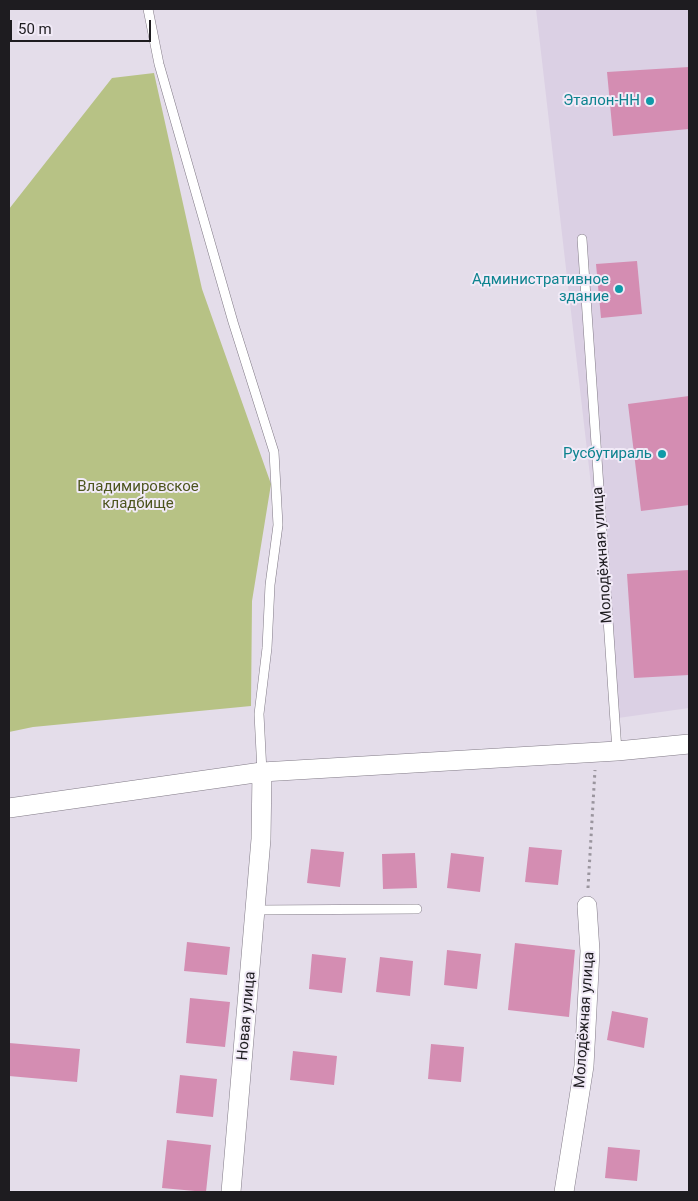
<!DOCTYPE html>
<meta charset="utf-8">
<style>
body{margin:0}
#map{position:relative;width:698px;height:1201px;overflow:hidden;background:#e4ddea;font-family:Roboto,sans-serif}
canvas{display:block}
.frame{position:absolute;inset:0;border:10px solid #1e1c20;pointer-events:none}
.scale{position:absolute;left:10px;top:20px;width:141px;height:22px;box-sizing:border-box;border:2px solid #1e1c20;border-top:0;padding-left:6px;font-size:15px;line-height:18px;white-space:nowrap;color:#1e1c20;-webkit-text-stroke:4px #f1eaf7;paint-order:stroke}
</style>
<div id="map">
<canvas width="698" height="1201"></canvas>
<div class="frame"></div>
<div class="scale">50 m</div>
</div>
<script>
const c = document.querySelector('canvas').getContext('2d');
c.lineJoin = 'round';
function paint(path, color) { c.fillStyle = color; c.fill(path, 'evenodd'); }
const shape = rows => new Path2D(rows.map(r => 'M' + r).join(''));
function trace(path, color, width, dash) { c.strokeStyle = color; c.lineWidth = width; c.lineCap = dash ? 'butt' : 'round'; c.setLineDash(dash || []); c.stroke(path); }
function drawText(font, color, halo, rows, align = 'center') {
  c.font = font + ' Roboto,sans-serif'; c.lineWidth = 4; c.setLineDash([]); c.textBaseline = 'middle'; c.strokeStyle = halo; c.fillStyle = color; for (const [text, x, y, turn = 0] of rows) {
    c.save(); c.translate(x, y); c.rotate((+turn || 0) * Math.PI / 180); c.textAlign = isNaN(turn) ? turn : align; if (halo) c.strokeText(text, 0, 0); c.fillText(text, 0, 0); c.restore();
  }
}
paint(shape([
 [536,9,689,9,689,708,618,718]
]), '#dbd0e4');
paint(shape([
 [154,73,202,289,271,484,252,601,251,706,33,727,9,732,9,209,112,78]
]), '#b7c285');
paint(shape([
 [689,67,689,129,613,136,607,72],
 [637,261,642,314,601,318,596,264],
 [689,396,689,505,641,511,628,404],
 [689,570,689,675,634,678,627,574],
 [529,847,562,850,558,885,525,882],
 [311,849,344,852,340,887,307,883],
 [415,853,417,888,383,889,382,854],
 [451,853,484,857,480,892,447,888],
 [187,942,230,947,227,975,184,971],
 [515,943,575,950,569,1017,508,1010],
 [447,950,481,954,477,989,444,985],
 [312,954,346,958,342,993,309,989],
 [380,957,413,961,410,996,376,992],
 [190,998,230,1002,225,1047,186,1043],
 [612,1011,648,1018,644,1048,607,1040],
 [9,1043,80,1049,77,1082,9,1076],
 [431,1044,464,1047,461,1082,428,1079],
 [293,1051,337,1056,334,1085,290,1080],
 [180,1075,217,1079,213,1117,176,1113],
 [167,1140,211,1145,206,1192,162,1188],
 [608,1147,640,1150,637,1181,605,1178]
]), '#d48db2');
const lane = shape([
 [148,9,159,64,233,322,274,452,278,525,270,585,267,648,259,714,262,772],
 [582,239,617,751],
 [256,910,417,909]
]);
const street = shape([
 [9,808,262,772,617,751,689,744],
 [231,1192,261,839,262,772],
 [564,1192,584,1066,590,951,587,906]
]);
trace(lane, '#817a86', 10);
trace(street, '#817a86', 20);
trace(shape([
 [588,888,595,770]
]), '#9a959e', 3, [2.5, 4]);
trace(lane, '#fff', 9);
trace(street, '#fff', 19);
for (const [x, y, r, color] of [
 [650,101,5,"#0f9aa8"],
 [619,289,5,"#0f9aa8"],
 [662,454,5,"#0f9aa8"]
]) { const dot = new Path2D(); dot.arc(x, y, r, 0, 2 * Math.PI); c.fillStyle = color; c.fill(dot); trace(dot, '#f1eaf7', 2); }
drawText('15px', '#0d838f', '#f1eaf7', [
 ["Эталон-НН",640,101],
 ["Административное",609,280],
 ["здание",609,297],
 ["Русбутираль",652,454]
], 'right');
drawText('15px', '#4d551f', '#f1eaf7', [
 ["Владимировское",138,487],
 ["кладбище",138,504]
]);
drawText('15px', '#1e1c20', '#f1eaf7', [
 ["Молодёжная улица",603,555,-94],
 ["Новая улица",247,1016,-85],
 ["Молодёжная улица",585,1020,-86]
]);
</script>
